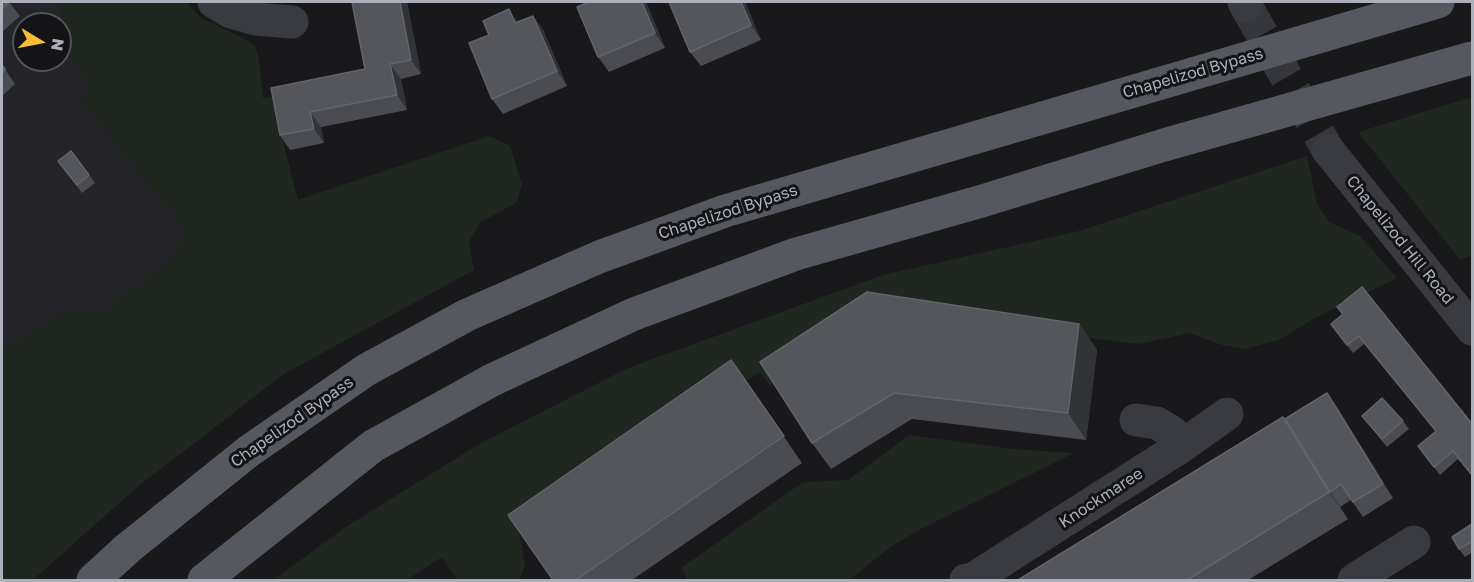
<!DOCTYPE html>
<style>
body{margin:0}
#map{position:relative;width:1474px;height:582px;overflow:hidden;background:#19191c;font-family:"Golos Text",sans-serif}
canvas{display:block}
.frame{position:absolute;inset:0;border:3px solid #abb0bb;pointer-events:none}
.north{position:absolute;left:12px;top:12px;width:60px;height:60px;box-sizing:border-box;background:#141417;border:2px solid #505259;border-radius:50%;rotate:100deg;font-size:16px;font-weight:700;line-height:24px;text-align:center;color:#abb0bb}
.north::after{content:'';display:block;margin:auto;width:21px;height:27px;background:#f7bd36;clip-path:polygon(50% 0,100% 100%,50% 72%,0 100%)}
</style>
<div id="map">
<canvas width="1474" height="582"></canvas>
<div class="frame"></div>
<div class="north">N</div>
</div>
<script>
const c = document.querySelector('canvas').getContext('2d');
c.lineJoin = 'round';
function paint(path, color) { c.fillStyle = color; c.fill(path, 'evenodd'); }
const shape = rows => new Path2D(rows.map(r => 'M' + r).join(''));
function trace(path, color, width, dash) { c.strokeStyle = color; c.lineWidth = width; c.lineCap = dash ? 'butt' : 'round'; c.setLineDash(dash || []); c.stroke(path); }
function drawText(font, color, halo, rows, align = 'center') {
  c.font = font + ' "Golos Text",sans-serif'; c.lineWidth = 6; c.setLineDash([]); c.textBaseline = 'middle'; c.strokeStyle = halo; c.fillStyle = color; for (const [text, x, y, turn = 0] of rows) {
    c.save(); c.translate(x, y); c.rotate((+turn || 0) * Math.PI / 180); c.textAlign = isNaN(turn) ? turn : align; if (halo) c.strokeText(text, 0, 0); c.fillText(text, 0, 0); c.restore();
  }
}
paint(shape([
 [2,2,60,2,70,59,252,217,2,412],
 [24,24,60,24,60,60,24,60]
]), '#252529');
paint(shape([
 [60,2,187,2,201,18,243,38,255,46,259,59,263,98,272,97,298,200,490,136,510,146,522,184,517,202,481,222,469,241,474,270,284,374,136,488,33,580,2,580,2,347,23,339,58,314,103,311,169,261,186,231,81,102,88,80,70,59],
 [1472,97,1472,255,1460,260,1358,132],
 [1307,156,1317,204,1329,222,1360,236,1397,278,1315,318,1279,340,1245,349,1222,345,1189,333,1139,344,886,314,863,322,770,385,760,372,519,534,525,566,519,580,457,580,442,557,407,580,274,580,344,528,481,443,628,368,883,275,1079,231],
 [909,435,1013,449,1074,453,917,531,892,546,849,580,688,580,681,568,803,482,848,480]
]), '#1f2720');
trace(shape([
 [1246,6,1328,150]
]), '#36373c', 33, [33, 16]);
trace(shape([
 [214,2,231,12,255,19,292,22],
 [1244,2,1246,6],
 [1328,150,1472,329],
 [1136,420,1157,423,1173,433,1182,446],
 [966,580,973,579,1182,446,1227,414],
 [1354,580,1414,542]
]), '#3a3b41', 33);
trace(shape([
 [93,580,128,548,249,451,366,370,467,315,599,257,725,211,1438,2],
 [204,580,373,446,492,380,634,314,796,254,982,201,1164,145,1472,58]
]), '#565860', 33);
paint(shape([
 [2,2,9,2,20,16,2,32],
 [407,2,421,74,401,79,407,110,321,127,324,143,290,150,280,135,365,69],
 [646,2,665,48,609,72,598,57],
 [669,2,745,2,761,40,701,66,690,52],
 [533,16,543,30,567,86,503,114,492,99,518,22],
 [2,65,15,84,2,96],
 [71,151,95,183,82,193,64,169],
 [1337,307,1473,425,1473,477,1458,459,1440,475,1418,446,1436,431,1364,344,1353,353,1336,332,1331,324,1343,315],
 [1079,324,1097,350,1086,440,912,419,831,469,812,443,760,362],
 [731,360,802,463,632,580,553,580],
 [1337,407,1393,498,1363,517,1351,500,1340,507,1348,519,1248,580,1018,580,1290,427],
 [1362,416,1403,421,1409,429,1387,447],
 [1473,525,1473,552,1465,557,1459,549]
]), '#4a4c51');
paint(shape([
 [400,2,407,2,421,74,411,60],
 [642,2,646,2,665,48,655,33],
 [741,2,745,2,761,40,751,25],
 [509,9,519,24,515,23],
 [533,16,543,30,567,86,557,71],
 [390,64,401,79,407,110,397,95],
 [310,112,321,127,324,143,314,129],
 [1079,324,1097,350,1086,440,1068,413],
 [1327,393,1337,407,1393,498,1383,484],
 [1329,492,1330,492,1348,519]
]), '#323337');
const building = shape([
 [2,2,9,2,2,9,2,2],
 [352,2,400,2,411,60,390,64,397,95,310,112,314,129,280,135,271,88,365,69,352,2],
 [589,2,642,2,655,33,598,57,577,7,589,2],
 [669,2,741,2,751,25,690,52,669,2],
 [509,9,515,23,533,16,557,71,492,99,469,43,489,35,483,21,509,9],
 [2,65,5,69,2,73,2,65],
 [71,151,89,175,77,185,58,161,71,151],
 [1362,287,1473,425,1473,474,1472,475,1453,451,1434,467,1418,446,1436,431,1359,336,1347,345,1331,324,1343,314,1337,307,1362,287],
 [867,292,1079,324,1068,413,894,393,812,443,760,362,867,292],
 [731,360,784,436,576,580,553,580,508,515,731,360],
 [1327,393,1383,484,1353,502,1341,484,1330,492,1285,419,1327,393],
 [1382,398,1403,421,1382,439,1362,416,1382,398],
 [1283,417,1329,492,1187,580,1018,580,1283,417],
 [1472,524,1473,541,1459,549,1452,537,1472,524]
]);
paint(building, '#55565c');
trace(building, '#62646b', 1.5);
drawText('16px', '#abb0bb', '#141417', [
 ["Chapelizod Bypass",1193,73,-16],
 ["Chapelizod Bypass",728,212,-18],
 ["Chapelizod Hill Road",1400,240,51],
 ["Chapelizod Bypass",292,422,-35],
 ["Knockmaree",1101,498,-33]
]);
</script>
